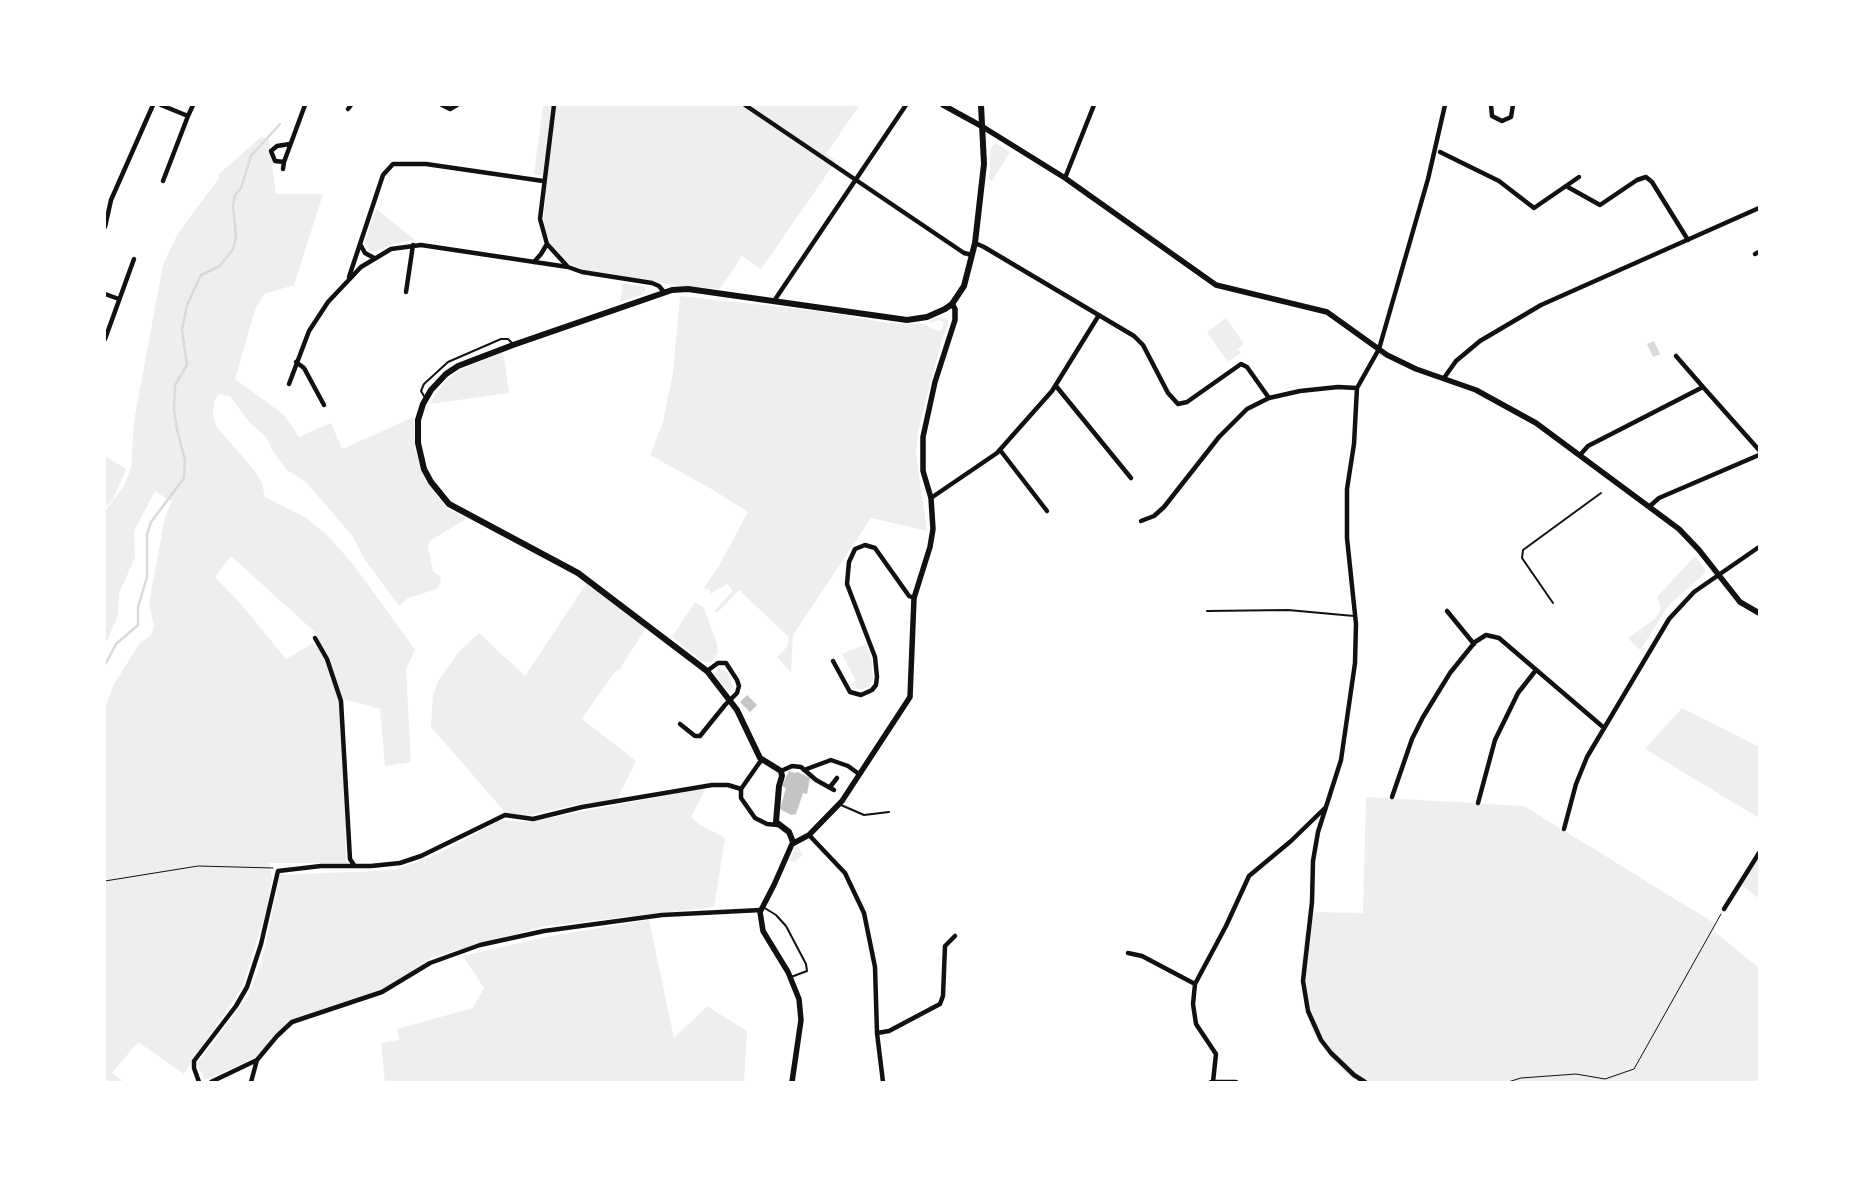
<!DOCTYPE html>
<style>
body{margin:0}
#map{position:relative;width:1864px;height:1187px;overflow:hidden;background:#fff;font-family:Lato,sans-serif}
canvas{display:block}
.frame{position:absolute;inset:0;border:106px solid #fff;pointer-events:none}
</style>
<div id="map">
<canvas width="1864" height="1187"></canvas>
<div class="frame"></div>
</div>
<script>
const c = document.querySelector('canvas').getContext('2d');
c.lineJoin = 'round';
function paint(path, color) { c.fillStyle = color; c.fill(path, 'evenodd'); }
const shape = rows => new Path2D(rows.map(r => 'M' + r).join(''));
function trace(path, color, width, dash) { c.strokeStyle = color; c.lineWidth = width; c.lineCap = dash ? 'butt' : 'round'; c.setLineDash(dash || []); c.stroke(path); }
paint(shape([
 [543,105,858,105,859,106,826,154,836,161,761,269,742,256,720,289,679,286,585,270,570,264,561,257,553,249,543,227,547,176,534,174],
 [261,137,269,140,276,194,323,194,294,285,264,294,255,310,235,379,284,415,299,437,331,423,342,449,414,417,415,449,425,480,446,507,466,519,430,541,428,546,433,572,440,576,441,582,437,589,408,598,399,606,365,560,353,537,307,483,287,470,272,450,266,437,250,423,230,396,218,394,214,402,213,416,217,427,254,470,262,483,265,497,305,517,327,535,353,564,415,650,406,669,411,762,385,766,380,709,343,699,317,634,231,556,215,577,240,603,286,659,312,644,318,645,325,659,339,702,345,779,346,863,269,863,272,878,267,908,243,986,184,1074,138,1042,112,1073,124,1082,105,1082,105,709,113,686,139,644,151,635,154,627,149,603,165,517,172,502,155,491,134,531,135,557,119,594,118,615,105,645,105,511,124,486,131,468,134,421,163,265,177,235,219,178,219,174],
 [996,143,1010,152,992,181,989,179,991,147],
 [376,209,415,240,396,243,374,252,368,250,365,241],
 [623,283,645,287,646,290,642,295,620,302],
 [680,296,817,311,889,323,924,324,937,331,942,330,944,322,939,320,930,323,929,321,941,316,948,320,948,326,942,339,918,431,916,454,927,531,871,518,793,635,791,672,777,657,787,647,789,637,739,590,717,613,714,611,733,591,727,584,710,594,710,590,704,588,720,564,748,512,715,491,650,455,663,422,673,372],
 [1226,318,1244,344,1238,349,1241,353,1228,362,1207,332],
 [503,352,509,393,429,404,446,380,460,370],
 [105,456,126,469,113,499,105,507],
 [1695,556,1705,569,1704,574,1669,605,1640,650,1628,638,1656,618,1661,608,1657,597],
 [586,584,646,628,619,670,615,671,582,719,636,761,617,799,574,805,526,816,505,812,431,727,433,695,438,681,458,653,479,633,525,676],
 [695,602,704,608,717,644,718,653,711,662,703,662,672,637],
 [866,644,872,660,873,679,868,687,861,690,852,686,851,684,856,681,842,654],
 [717,669,727,672,733,687,731,690,726,689,715,674],
 [1682,708,1759,747,1759,818,1645,749],
 [706,788,691,817,699,824,725,838,714,907,545,926,433,957,384,989,293,1019,275,1034,257,1057,205,1080,197,1064,247,998,262,961,280,875,395,870,438,854,501,820,528,822],
 [1366,797,1524,806,1714,923,1715,932,1759,968,1759,1082,1358,1082,1350,1077,1333,1061,1313,1032,1304,1006,1301,971,1305,934,1314,912,1363,913],
 [797,846,803,855,794,862,789,860],
 [1759,854,1759,899,1742,885],
 [649,920,674,1038,707,1006,747,1031,744,1082,385,1082,381,1043,399,1040,397,1029,473,1008,484,988,463,956,546,937]
]), '#eee');
paint(shape([
 [1654,341,1660,354,1653,357,1647,344]
]), '#d9d9d9');
trace(shape([
 [105,665,116,644,138,625,138,607,147,577,147,534,151,522,184,478,185,460,177,430,174,409,175,385,187,365,182,330,187,305,201,275,220,266,233,249,236,238,233,205,235,195,241,188,251,156,280,124]
]), '#d9d9d9', 2.5);
paint(shape([
 [747,695,757,705,750,712,740,702],
 [789,771,795,773,798,772,810,778,807,794,803,793,796,814,791,815,780,809,786,788,782,786]
]), '#c4c4c4');
trace(shape([
 [105,881,198,866,273,868],
 [1508,1082,1521,1078,1576,1074,1605,1079,1634,1069,1721,914]
]), '#111', 1);
trace(shape([
 [424,396,421,391,424,384,448,362,501,339,508,339,512,343],
 [1553,603,1522,558,1523,550,1601,493],
 [1207,611,1288,610,1354,616],
 [841,805,864,815,889,812],
 [763,907,776,915,786,926,806,964,807,971,791,977]
]), '#111', 2);
trace(shape([
 [161,105,188,116,193,105],
 [442,105,450,109,457,105],
 [554,105,540,219,547,244,568,267,582,272,652,283,659,286,664,292],
 [745,105,964,253,972,255],
 [1491,105,1492,116,1502,121,1511,117,1513,105],
 [348,109,351,105],
 [1440,152,1499,181,1534,208,1566,186,1600,205,1637,180,1646,177,1652,182,1688,240],
 [284,162,275,161,271,151,277,146,290,144],
 [283,169,284,162,305,105],
 [1065,178,1094,105],
 [163,181,188,116],
 [1566,186,1579,177],
 [105,227,111,200,153,105],
 [975,243,984,247,1134,336,1143,345,1168,393,1178,404,1187,402,1241,364,1247,367,1269,398],
 [360,244,365,253,374,258],
 [1755,254,1759,252],
 [534,262,541,254,547,244],
 [349,277,383,175,393,164,426,164,543,181],
 [406,292,413,245],
 [105,294,119,299],
 [774,301,906,105],
 [105,339,134,259],
 [1676,356,1703,387],
 [296,362,304,368,324,405],
 [1444,378,1456,361,1480,341,1541,305,1759,208],
 [289,384,309,331,328,302,361,267,391,249,421,245,568,267],
 [1056,386,1131,478],
 [1000,450,1047,511],
 [1580,455,1588,446,1703,387,1759,450],
 [931,498,997,453,1052,391,1099,315],
 [1650,506,1659,498,1759,455],
 [1141,521,1154,516,1164,507,1219,437,1247,409,1269,398,1300,391,1338,387,1357,388],
 [1447,611,1474,644],
 [315,638,327,659,341,701,350,859,354,865],
 [833,661,850,692,861,695,872,690,876,685,877,677,875,657,847,584,849,562,855,549,865,545,875,548,909,596,914,598],
 [680,724,695,736,700,736,725,705,737,693,739,686,737,680,726,663,718,663,707,671],
 [762,759,741,789,741,798,755,818,767,824,778,825],
 [804,770,831,760,848,766,859,774],
 [781,771,792,766,801,767,816,780,834,790],
 [830,787,837,778],
 [1392,797,1412,739,1423,717,1450,673,1475,642,1486,635,1499,638,1603,727],
 [1478,803,1495,740,1518,693,1536,670],
 [1564,829,1576,784,1587,757,1669,619,1694,592,1759,547],
 [809,835,845,873,864,913,875,967,877,1033,883,1082],
 [1724,909,1759,853],
 [1128,953,1142,956,1195,984],
 [877,1033,889,1031,940,1004,943,996,945,946,955,936],
 [199,1082,194,1068,194,1061,236,1006,247,987,261,944,278,871,321,866,371,866,400,863,421,856,505,815,533,819,582,807,712,785,728,785,741,789],
 [211,1082,257,1060,277,1036,292,1022,382,992,430,963,480,945,544,931,662,915,761,910],
 [251,1082,257,1060],
 [1211,1082,1236,1082],
 [1213,1082,1216,1054,1196,1024,1193,1004,1195,984,1226,926,1249,876,1291,841,1326,807],
 [1365,1082,1354,1075,1331,1053,1321,1040,1308,1011,1303,981,1312,902,1313,861,1318,832,1341,760,1355,663,1356,624,1347,538,1347,489,1354,444,1357,388,1379,349,1428,179,1445,105]
]), '#111', 4.5);
trace(shape([
 [943,105,983,127,1065,178,1216,285,1327,312,1387,355,1416,369,1476,390,1536,423,1679,529,1699,550,1740,602,1759,613],
 [792,1082,801,1020,799,999,788,972,763,931,760,912,774,885,792,844,809,835,842,801,910,697,914,598,930,547,933,529,931,498,923,471,923,437,935,382,955,320,955,309,952,304]
]), '#111', 5.5);
trace(shape([
 [793,842,789,832,776,822,779,786,782,776,781,771,760,758,737,710,707,671,578,573,449,504,431,482,424,469,418,443,418,420,423,404,431,390,446,374,458,366,513,345,672,290,688,289,907,320,927,317,945,309,952,304,964,286,975,243,984,164,981,105]
]), '#111', 6);
</script>
